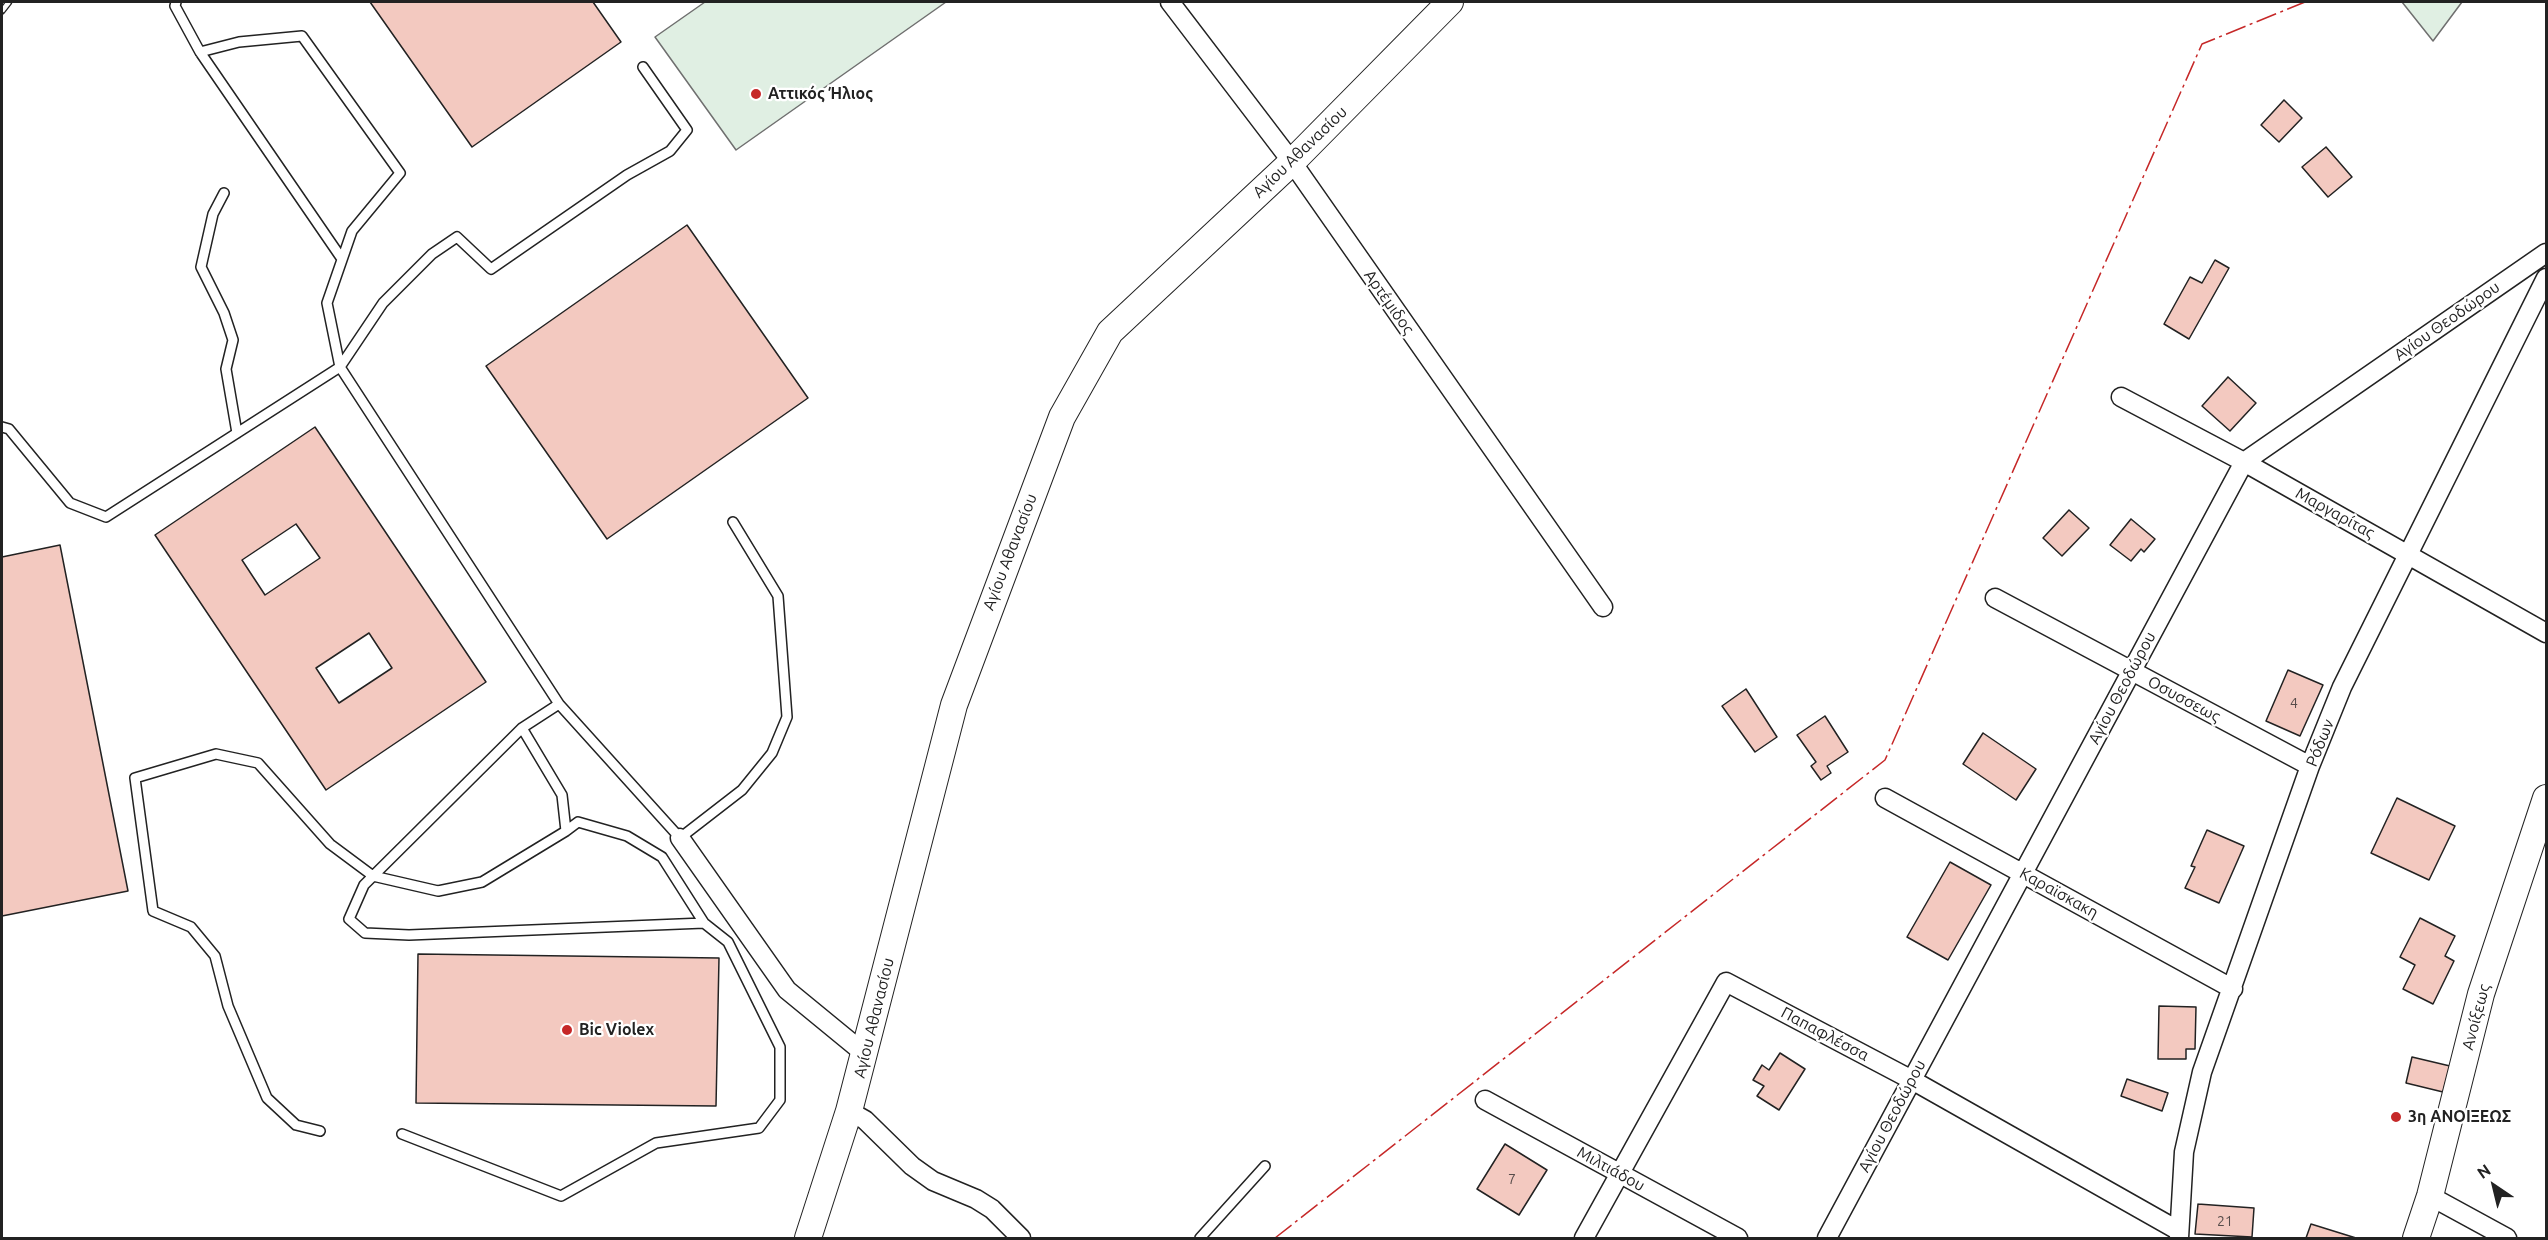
<!DOCTYPE html>
<meta charset="utf-8">
<style>
body{margin:0}
#map{position:relative;width:2548px;height:1240px;overflow:hidden;background:#fff;font-family:Ubuntu,sans-serif}
canvas{display:block}
.frame{position:absolute;inset:0;border:3px solid #222;pointer-events:none}
.north{position:absolute;left:2464px;top:1156px;width:60px;height:60px;-webkit-text-stroke:4px #fff;paint-order:stroke;rotate:325deg;font-size:16px;font-weight:700;line-height:24px;text-align:center;color:#222}
.north::after{content:'';display:block;margin:auto;width:21px;height:27px;background:#222;clip-path:polygon(50% 0,100% 100%,50% 72%,0 100%)}
</style>
<div id="map">
<canvas width="2548" height="1240"></canvas>
<div class="frame"></div>
<div class="north">N</div>
</div>
<script>
const c = document.querySelector('canvas').getContext('2d');
c.lineJoin = 'round';
function paint(path, color) { c.fillStyle = color; c.fill(path, 'evenodd'); }
const shape = rows => new Path2D(rows.map(r => 'M' + r).join(''));
function trace(path, color, width, dash) { c.strokeStyle = color; c.lineWidth = width; c.lineCap = dash ? 'butt' : 'round'; c.setLineDash(dash || []); c.stroke(path); }
function drawText(font, color, halo, rows, align = 'center') {
  c.font = font + ' Ubuntu,sans-serif'; c.lineWidth = 4.5; c.setLineDash([]); c.textBaseline = 'middle'; c.strokeStyle = halo; c.fillStyle = color; for (const [text, x, y, turn = 0] of rows) {
    c.save(); c.translate(x, y); c.rotate((+turn || 0) * Math.PI / 180); c.textAlign = isNaN(turn) ? turn : align; if (halo) c.strokeText(text, 0, 0); c.fillText(text, 0, 0); c.restore();
  }
}
const green = shape([
 [705,2,946,2,736,150,655,37,705,2],
 [2402,2,2462,2,2433,41,2402,2]
]);
paint(green, '#e0efe3');
trace(green, '#6f6f6f', 1.5);
const building = shape([
 [370,2,593,2,621,42,472,147,370,2],
 [2284,100,2302,118,2279,142,2261,125,2284,100],
 [2326,147,2352,177,2328,197,2302,167,2326,147],
 [687,225,808,398,607,539,486,366,687,225],
 [2215,260,2229,268,2189,339,2164,324,2190,277,2202,283,2215,260],
 [2228,377,2256,403,2230,431,2202,406,2228,377],
 [315,427,486,682,326,790,155,535,315,427],
 [296,524,320,558,265,595,242,560,296,524],
 [369,633,392,668,339,703,316,668,369,633],
 [2069,510,2089,528,2062,556,2043,538,2069,510],
 [2131,519,2155,539,2144,552,2141,549,2131,561,2110,545,2131,519],
 [60,545,128,891,2,916,2,557,60,545],
 [2288,670,2323,685,2300,736,2266,721,2288,670],
 [1746,689,1777,737,1755,752,1722,706,1746,689],
 [1825,716,1848,752,1827,766,1831,773,1821,780,1811,766,1816,762,1797,735,1825,716],
 [1983,733,2036,769,2016,800,1963,764,1983,733],
 [2397,798,2455,826,2429,880,2371,853,2397,798],
 [2207,830,2244,846,2219,903,2185,888,2195,867,2191,866,2207,830],
 [1950,862,1991,885,1948,960,1907,937,1950,862],
 [2420,918,2455,936,2445,956,2454,961,2433,1004,2403,989,2415,965,2400,957,2420,918],
 [418,954,719,958,716,1106,416,1103,418,954],
 [2159,1006,2196,1007,2195,1049,2186,1049,2186,1059,2158,1059,2159,1006],
 [1780,1053,1805,1069,1779,1110,1757,1096,1764,1086,1753,1080,1762,1065,1769,1070,1780,1053],
 [2412,1057,2450,1066,2443,1092,2406,1083,2412,1057],
 [2127,1079,2168,1093,2162,1111,2121,1096,2127,1079],
 [1505,1144,1547,1170,1519,1215,1477,1189,1505,1144],
 [2198,1204,2254,1208,2252,1237,2195,1234,2198,1204],
 [2311,1224,2356,1238,2306,1238,2311,1224]
]);
paint(building, '#f3c9c0');
trace(building, '#222', 1.5);
const lane = shape([
 [176,2,175,6,200,52,342,259],
 [200,52,239,42,302,36,400,173,352,231,327,303,340,367,559,704,680,838,742,790,772,753,787,717,778,596,733,522],
 [224,193,213,214,201,267,224,313,233,340,226,369,237,433],
 [2,427,9,429,70,503,106,517,340,367,383,303,432,254,457,237,491,269,627,175,670,151,687,130,643,67],
 [566,831,578,822,627,836,662,857,704,923],
 [320,1131,296,1125,267,1098,228,1006,215,956,191,927,153,911,135,778,216,754,258,763,330,844,373,876,438,891,482,882,566,831,562,795,522,728],
 [402,1134,561,1196,656,1143,759,1128,780,1100,780,1047,728,942,704,923,409,935,365,933,349,919,364,885,522,728,559,704],
 [1200,1238,1265,1166]
]);
const street = shape([
 [1170,2,1292,162,1603,607],
 [2121,397,2244,462,2546,633],
 [1995,598,2310,766],
 [1885,798,2233,989],
 [680,838,787,990,865,1054],
 [1485,1100,1738,1238],
 [849,1111,865,1120,912,1166,933,1181,976,1199,992,1209,1021,1238],
 [2430,1196,2507,1238],
 [1584,1238,1726,982,1912,1080,2179,1231],
 [1827,1238,2244,462,2546,253],
 [2179,1238,2184,1152,2202,1072,2310,766,2342,687,2546,278]
]);
const secondary = shape([
 [808,1238,849,1111,954,705,1062,417,1110,332,1292,162,1450,2],
 [2416,1238,2430,1196,2481,994,2546,798]
]);
trace(lane, '#222', 12);
trace(street, '#222', 21);
trace(secondary, '#222', 28);
trace(lane, '#fff', 9);
trace(street, '#fff', 18);
trace(secondary, '#fff', 26);
const rail = shape([
 [2,11,9,2]
]);
trace(rail, '#222', 7);
trace(rail, '#fff', 4.5, [14]);
trace(shape([
 [1275,1238,1885,760,2202,44,2305,2]
]), '#c62828', 1.5, [21, 4.5, 3, 4.5]);
for (const [x, y, r, color] of [
 [756,94,6,"#c62828"],
 [567,1030,6,"#c62828"],
 [2396,1117,6,"#c62828"]
]) { const dot = new Path2D(); dot.arc(x, y, r, 0, 2 * Math.PI); c.fillStyle = color; c.fill(dot); trace(dot, '#fff', 2); }
drawText('14px', '#564c4a', null, [
 ["4",2294,703],
 ["7",1512,1179],
 ["21",2225,1221]
]);
drawText('bold 16px', '#222', '#fff', [
 ["Αττικός Ήλιος",768,94],
 ["Bic Violex",579,1030],
 ["3η ΑΝΟΙΞΕΩΣ",2408,1117]
], 'left');
drawText('16px', '#222', '#fff', [
 ["Αγίου Αθανασίου",1300,152,-44],
 ["Αρτέμιδος",1389,302,55],
 ["Αγίου Θεοδώρου",2447,321,-35],
 ["Μαργαρίτας",2335,513,29],
 ["Αγίου Αθανασίου",1010,552,-69],
 ["Αγίου Θεοδώρου",2122,688,-62],
 ["Οσυσσεως",2184,699,28],
 ["Ρόδων",2320,743,-68],
 ["Καραϊσκακη",2059,893,29],
 ["Ανοίξεως",2476,1017,-75],
 ["Αγίου Αθανασίου",874,1018,-76],
 ["Παπαφλέσσα",1825,1034,28],
 ["Αγίου Θεοδώρου",1892,1116,-62],
 ["Μιλτιάδου",1611,1169,29]
]);
</script>
